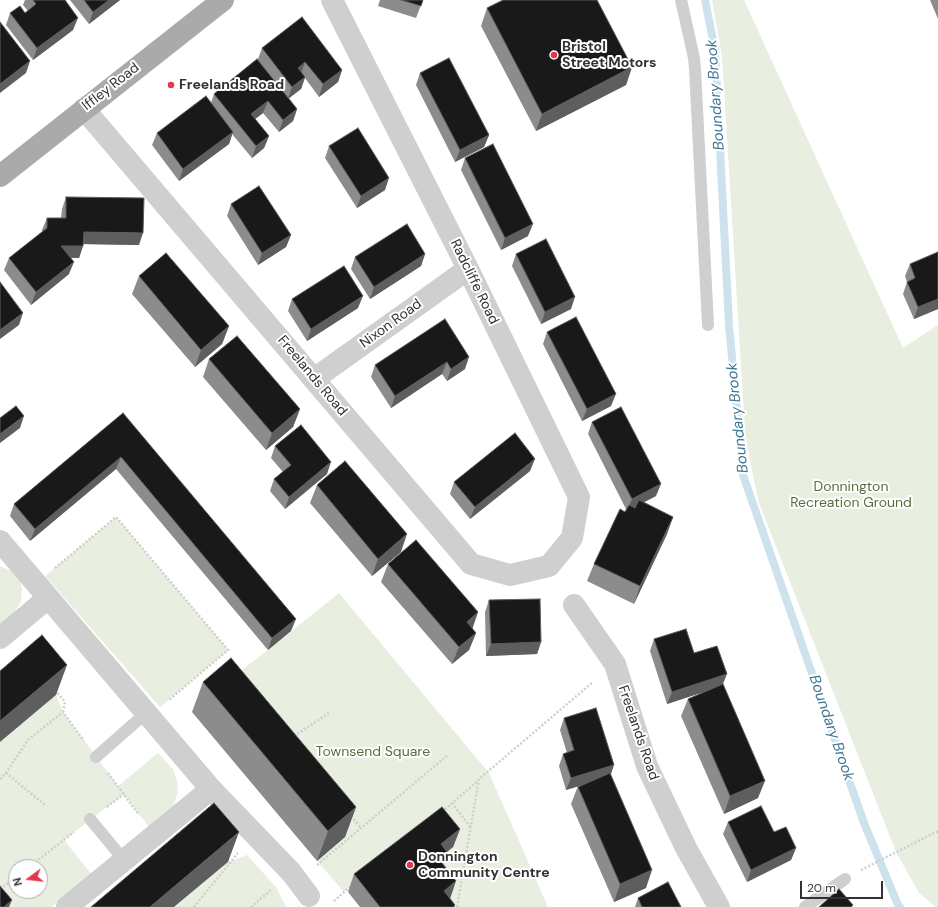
<!DOCTYPE html>
<style>
body{margin:0}
#map{position:relative;width:938px;height:907px;overflow:hidden;background:#fff;font-family:"DM Sans",sans-serif}
canvas{display:block}
.north{position:absolute;left:8px;top:859px;width:40px;height:40px;box-sizing:border-box;background:#fff;border:1px solid #adadad;border-radius:50%;rotate:255deg;font-size:11px;font-weight:700;line-height:16px;text-align:center;color:#323232}
.north::after{content:'';display:block;margin:auto;width:14px;height:18px;background:#e6364c;clip-path:polygon(50% 0,100% 100%,50% 72%,0 100%)}
.scale{position:absolute;left:800px;top:881px;width:83px;height:18px;box-sizing:border-box;border:2px solid #323232;border-top:0;padding-left:5px;font-size:12px;line-height:14px;white-space:nowrap;color:#323232;-webkit-text-stroke:3px #fff;paint-order:stroke}
</style>
<div id="map">
<canvas width="938" height="907"></canvas>
<div class="north">N</div>
<div class="scale">20 m</div>
</div>
<script>
const c = document.querySelector('canvas').getContext('2d');
c.lineJoin = 'round';
function paint(path, color) { c.fillStyle = color; c.fill(path, 'evenodd'); }
const shape = rows => new Path2D(rows.map(r => 'M' + r).join(''));
function trace(path, color, width, dash) { c.strokeStyle = color; c.lineWidth = width; c.lineCap = dash ? 'butt' : 'round'; c.setLineDash(dash || []); c.stroke(path); }
function drawText(font, color, halo, rows, align = 'center') {
  c.font = font + ' "DM Sans",sans-serif'; c.lineWidth = 4; c.setLineDash([]); c.textBaseline = 'middle'; c.strokeStyle = halo; c.fillStyle = color; for (const [text, x, y, turn = 0] of rows) {
    c.save(); c.translate(x, y); c.rotate((+turn || 0) * Math.PI / 180); c.textAlign = isNaN(turn) ? turn : align; if (halo) c.strokeText(text, 0, 0); c.fillText(text, 0, 0); c.restore();
  }
}
paint(shape([
 [712,0,744,0,903,348,938,325,938,907,936,907,919,893,896,852,759,503,750,461,745,431,722,56],
 [116,517,228,650,160,707,45,576],
 [0,566,18,574,22,588,21,602,11,617,0,628],
 [339,593,489,773,548,907,439,907,433,820,344,892,317,861,345,837,227,681,268,650],
 [56,695,63,712,118,786,158,753,173,769,177,781,178,792,174,804,151,830,124,794,64,840,93,876,51,907,0,907,0,742],
 [16,867,40,867,40,891,16,891],
 [247,855,276,887,286,907,175,907,228,862]
]), '#e8eee0');
trace(shape([
 [705,0,715,50,729,325,743,475,864,823,898,905,900,907]
]), '#cde2ed', 8);
trace(shape([
 [55,568,116,517,228,650,169,700],
 [55,690,65,702,63,712],
 [294,736,329,713],
 [6,773,45,805],
 [108,773,139,815],
 [0,779,6,773,28,740,63,712,84,741],
 [452,803,471,828],
 [107,807,124,794],
 [442,812,479,780],
 [351,816,361,828],
 [317,865,448,755],
 [29,867,74,832],
 [861,870,938,831],
 [0,889,16,877],
 [334,901,351,886],
 [194,907,238,853],
 [251,907,272,889],
 [457,907,479,779,593,682]
]), '#cfcfcf', 2.5, [2, 2]);
trace(shape([
 [681,0,694,58,695,69,708,325],
 [96,757,146,713],
 [90,819,124,860],
 [805,907,845,879]
]), '#cfcfcf', 12);
trace(shape([
 [84,109,471,564,510,575,549,566,572,538,579,497,468,269,332,0],
 [314,379,468,269],
 [0,541,211,789,291,872,309,896],
 [574,605,615,664,647,766,686,848,719,907],
 [0,638,48,598],
 [67,907,211,789]
]), '#cfcfcf', 22);
trace(shape([
 [0,176,223,0]
]), '#aaa', 22);
paint(shape([
 [25,0,65,0,73,30,33,60,6,25,10,13,25,13,28,11,23,5],
 [70,0,120,0,89,24],
 [380,0,423,0,416,18,378,6],
 [930,0,938,0,938,19],
 [487,8,632,67,626,85,536,131,481,26],
 [262,48,342,70,338,82,319,97,305,78,301,89,289,98,297,109,293,121,279,132,263,113,255,119,269,136,264,148,252,158,232,134,229,144,179,181,152,145,157,133,211,103,214,94,258,59],
 [420,73,489,135,484,147,455,162,416,85],
 [329,146,385,190,357,208,325,158],
 [465,158,528,236,501,250,461,170],
 [66,197,139,245,83,244,83,246,79,258,70,258,69,274,31,305,4,270,9,258,42,232,42,230,47,218,61,218,62,209],
 [231,204,291,235,286,247,258,265,227,216],
 [938,252,938,309,914,319,903,294,907,282,905,276,910,264],
 [425,254,421,266,370,299,351,269,355,257],
 [516,254,571,309,541,324,512,266],
 [139,276,229,326,222,344,195,367,132,294],
 [292,299,358,308,307,341,288,311],
 [445,319,465,369,447,381,442,374,391,408,371,377,375,365],
 [547,332,611,406,582,421,543,344],
 [209,359,300,409,293,427,266,450,203,377],
 [123,413,291,631,268,650,116,469,30,541,10,516,14,504],
 [592,422,656,496,644,502,673,517,667,534,634,604,587,581,594,564,626,509,588,434],
 [275,446,327,474,285,509,270,491,274,479,283,472,271,458],
 [530,471,470,519,450,494,454,482],
 [317,485,401,552,372,576,310,503],
 [388,564,478,612,472,628,476,633,469,650,452,664,381,582],
 [489,600,541,642,537,654,486,656,485,612],
 [654,639,694,653,723,685,758,798,724,814,681,716,688,699,703,692,667,704,650,651],
 [203,682,356,807,345,837,317,861,192,712],
 [564,718,610,775,646,888,614,902,571,804,578,786,566,790,559,766,563,754,567,753,560,730],
 [728,822,774,832,796,848,791,860,747,882,723,834],
 [460,829,453,847,447,852,443,864,450,899,455,905,455,907,360,907,348,892,354,874],
 [638,898,681,907,635,907]
]), '#8c8c8c');
paint(shape([
 [109,0,120,0,89,24,93,12],
 [78,18,73,30,33,60,37,48],
 [30,61,26,73,0,93,0,84],
 [305,62,301,74,298,68],
 [632,67,626,85,536,131,542,114],
 [342,70,338,82,319,97,323,84],
 [305,77,301,89,288,99,292,87],
 [268,101,263,113,246,126,251,114],
 [297,109,293,121,279,132,283,120],
 [233,132,229,144,179,181,183,169],
 [489,135,484,147,455,162,460,150],
 [269,136,264,148,252,158,256,146],
 [389,178,385,190,357,208,361,196],
 [533,224,528,236,501,250,505,238],
 [84,232,143,233,139,245,79,244],
 [291,235,286,247,258,265,262,253],
 [61,246,83,246,79,258,57,258],
 [425,254,421,266,370,299,374,287],
 [74,262,69,274,31,305,36,292],
 [363,296,358,308,307,341,311,329],
 [575,297,571,309,541,324,545,312],
 [938,299,938,309,914,319,918,307],
 [23,313,19,325,0,339,0,330],
 [229,326,222,344,195,367,201,350],
 [469,357,465,369,447,381,451,369],
 [447,362,442,374,391,408,395,396],
 [616,394,611,406,582,421,587,409],
 [300,409,293,427,266,450,272,433],
 [24,416,20,428,0,443,0,434],
 [121,457,116,469,30,541,35,529],
 [535,459,530,471,470,519,475,507],
 [331,462,327,474,285,509,289,497],
 [661,484,656,496,627,511,632,499],
 [673,517,667,534,634,604,640,586],
 [407,534,401,552,372,576,378,559],
 [478,612,472,630,467,622],
 [296,619,291,631,268,650,272,638],
 [476,633,469,650,452,664,459,647],
 [541,642,537,654,486,656,491,644],
 [67,665,56,695,0,742,0,721],
 [727,674,722,686,667,704,672,692],
 [614,765,610,777,566,790,571,778],
 [765,781,758,798,724,814,730,796],
 [356,807,345,837,317,861,328,831],
 [460,829,453,847,435,861,441,844],
 [239,832,228,862,174,907,150,907],
 [796,848,791,860,747,882,751,870],
 [447,852,441,869,439,859],
 [652,870,646,888,614,902,620,884],
 [456,881,450,899,444,891],
 [12,900,9,907,4,907]
]), '#5e5e5e');
const building = shape([
 [33,0,65,0,78,18,37,48,10,13,20,6,25,13,36,4,33,0],
 [84,0,109,0,93,12,84,0],
 [401,0,423,0,421,6,401,0],
 [503,0,597,0,632,67,542,114,487,8,503,0],
 [302,17,342,70,323,84,305,62,298,68,305,77,292,87,262,48,302,17],
 [0,22,30,61,0,84,0,22],
 [449,58,489,135,460,150,420,73,449,58],
 [257,59,297,109,283,120,268,101,251,114,269,136,256,146,214,94,257,59],
 [206,96,233,132,183,169,157,133,206,96],
 [358,128,389,178,361,196,329,146,358,128],
 [493,144,533,224,505,238,465,158,493,144],
 [259,186,291,235,262,253,231,204,259,186],
 [66,197,144,198,143,233,84,232,83,246,61,246,74,262,36,292,9,258,47,228,47,218,66,218,66,197],
 [407,224,425,254,374,287,355,257,407,224],
 [546,239,575,297,545,312,516,254,546,239],
 [938,252,938,299,918,307,907,282,915,278,910,264,938,252],
 [166,253,229,326,201,350,139,276,166,253],
 [344,266,363,296,311,329,292,299,344,266],
 [0,282,23,313,0,330,0,282],
 [576,317,616,394,587,409,547,332,576,317],
 [445,319,469,357,451,369,447,362,395,396,375,365,445,319],
 [237,336,300,409,272,433,209,359,237,336],
 [16,406,24,416,0,434,0,418,16,406],
 [621,407,661,484,632,499,592,422,621,407],
 [123,413,296,619,272,638,121,457,35,529,14,504,123,413],
 [301,425,331,462,289,497,274,479,291,465,275,446,301,425],
 [515,433,535,459,475,507,454,482,515,433],
 [345,461,407,534,378,559,317,485,345,461],
 [639,500,673,517,640,586,594,564,620,509,625,512,629,505,635,508,639,500],
 [416,540,478,612,467,622,476,633,459,647,388,564,416,540],
 [540,599,541,642,491,644,489,600,540,599],
 [686,629,694,653,717,646,727,674,672,692,654,639,686,629],
 [42,635,67,665,0,721,0,671,42,635],
 [231,658,356,807,328,831,203,682,231,658],
 [723,684,765,781,730,796,688,699,723,684],
 [596,708,614,765,571,778,563,754,574,750,564,718,596,708],
 [610,773,652,870,620,884,578,787,610,773],
 [214,803,239,832,150,907,91,907,214,803],
 [761,806,774,832,786,827,796,848,751,870,728,822,761,806],
 [442,807,460,829,441,844,447,852,439,859,456,881,444,891,455,905,453,907,380,907,354,874,442,807],
 [668,882,681,907,642,907,638,898,668,882],
 [0,886,12,900,4,907,0,907,0,886],
 [839,889,853,905,851,907,819,907,839,889]
]);
paint(building, '#191919');
trace(building, '#5e5e5e', 1);
for (const [x, y, r, color] of [
 [554,55,4,"#e6364c"],
 [171,85,4,"#e6364c"],
 [410,865,4,"#e6364c"]
]) { const dot = new Path2D(); dot.arc(x, y, r, 0, 2 * Math.PI); c.fillStyle = color; c.fill(dot); trace(dot, '#fff', 1.5); }
drawText('bold 14px', '#323232', '#fff', [
 ["Bristol",562,47],
 ["Street Motors",562,63],
 ["Freelands Road",179,85],
 ["Donnington",418,857],
 ["Community Centre",418,873]
], 'left');
drawText('14px', '#323232', '#fff', [
 ["Iffley Road",111,87,-38],
 ["Radcliffe Road",474,282,64],
 ["Nixon Road",391,324,-36],
 ["Freelands Road",312,376,50],
 ["Freelands Road",638,733,71]
]);
drawText('14px', '#576e3e', '#fff', [
 ["Donnington",851,487],
 ["Recreation Ground",851,503],
 ["Townsend Square",373,752]
]);
drawText('italic 15px', '#3e7795', '#fff', [
 ["Boundary Brook",716,95,-94],
 ["Boundary Brook",738,418,-96],
 ["Boundary Brook",831,728,71]
]);
</script>
